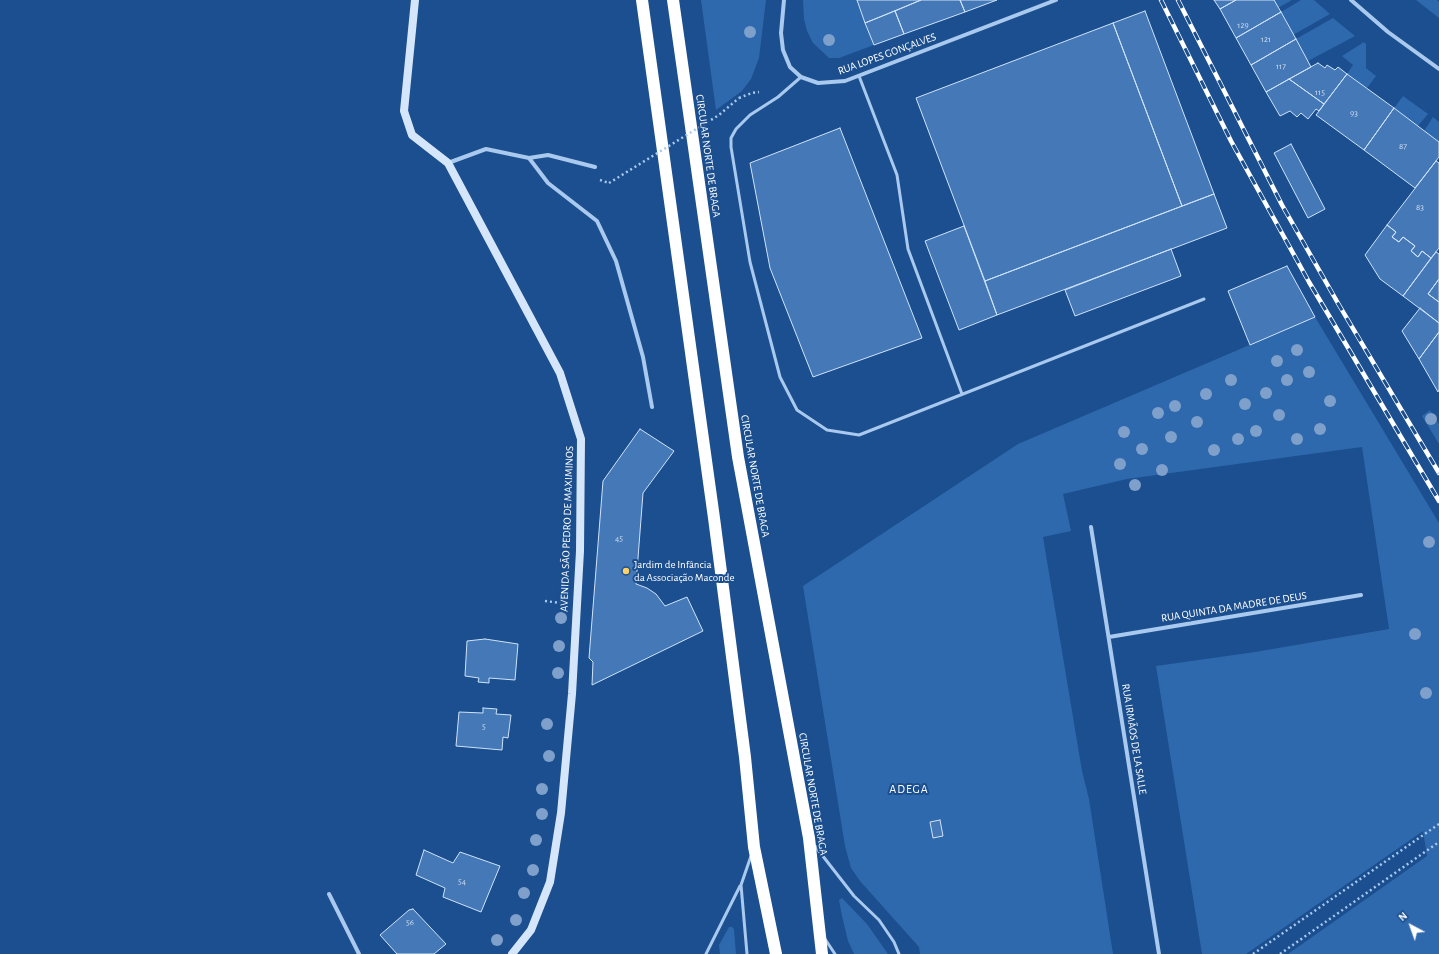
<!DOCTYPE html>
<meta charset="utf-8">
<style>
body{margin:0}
#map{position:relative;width:1439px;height:954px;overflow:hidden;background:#1b4f8f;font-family:"Alegreya Sans",sans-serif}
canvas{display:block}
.north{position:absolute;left:1391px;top:906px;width:40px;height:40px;-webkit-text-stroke:3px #1b4f8f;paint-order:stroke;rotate:319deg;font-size:11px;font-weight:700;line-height:16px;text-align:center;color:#fff}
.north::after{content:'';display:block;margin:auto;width:14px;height:18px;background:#fff;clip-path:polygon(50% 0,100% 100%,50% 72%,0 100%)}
</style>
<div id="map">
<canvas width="1439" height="954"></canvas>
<div class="north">N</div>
</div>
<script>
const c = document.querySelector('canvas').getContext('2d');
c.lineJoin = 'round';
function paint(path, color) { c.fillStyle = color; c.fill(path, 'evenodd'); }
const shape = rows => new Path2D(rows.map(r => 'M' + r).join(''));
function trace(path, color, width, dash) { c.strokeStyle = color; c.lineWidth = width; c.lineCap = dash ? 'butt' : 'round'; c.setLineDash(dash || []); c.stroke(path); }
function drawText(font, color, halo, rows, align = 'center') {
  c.font = font + ' "Alegreya Sans",sans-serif'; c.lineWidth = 4; c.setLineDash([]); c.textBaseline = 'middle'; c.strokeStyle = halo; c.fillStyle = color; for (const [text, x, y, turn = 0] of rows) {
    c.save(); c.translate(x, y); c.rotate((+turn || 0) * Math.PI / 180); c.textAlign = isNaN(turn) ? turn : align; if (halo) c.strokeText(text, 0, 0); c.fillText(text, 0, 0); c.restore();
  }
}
paint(shape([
 [701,0,766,0,759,58,751,79,742,91,716,110],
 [803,0,857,0,874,45,839,58,829,58,813,43,807,31,804,19],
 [1274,0,1292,0,1278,8],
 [1301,0,1314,0,1330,14,1293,35,1281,12],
 [1416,0,1437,0,1439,2,1439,18],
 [1333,18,1355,36,1308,61,1296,39],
 [1364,42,1366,44,1366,68,1376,76,1367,88,1347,74,1353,65,1342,56],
 [1403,96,1428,114,1418,126,1394,108],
 [1433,117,1439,122,1439,142,1424,131],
 [1315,317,1439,523,1439,954,1288,954,1427,856,1423,831,1246,954,1202,954,1156,666,1255,652,1389,629,1362,447,1127,479,1063,494,1071,531,1043,537,1082,771,1089,799,1113,954,920,954,919,947,860,881,851,868,845,846,803,586,1018,444],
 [1430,410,1439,424,1439,444,1422,416],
 [842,898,867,924,888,954,854,954,848,941,842,916,839,900],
 [729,927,732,927,734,929,736,954,720,954,719,945]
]), '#2e69ad');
const building = shape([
 [857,0,921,0,865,23,857,0],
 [921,0,960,0,965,12,904,34,895,11,921,0],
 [960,0,997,0,965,12,960,0],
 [1214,0,1236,0,1220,9,1214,0],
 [1236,0,1274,0,1281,12,1236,38,1220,9,1236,0],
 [895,11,904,34,874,45,865,23,895,11],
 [1145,11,1214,194,1182,206,1113,23,1145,11],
 [1281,12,1296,39,1251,65,1236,38,1281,12],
 [1113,23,1182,206,985,281,916,98,1113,23],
 [1296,39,1311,67,1266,92,1251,65,1296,39],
 [1318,63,1325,68,1327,65,1335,70,1338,67,1347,74,1324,104,1289,79,1318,63],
 [1347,74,1394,108,1364,150,1316,115,1347,74],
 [1289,79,1324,104,1319,111,1316,109,1308,119,1301,113,1297,117,1290,111,1280,116,1266,92,1289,79],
 [1394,108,1439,142,1439,157,1415,188,1364,150,1394,108],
 [840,128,922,338,813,377,770,268,750,163,840,128],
 [1291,144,1325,209,1308,218,1274,153,1291,144],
 [1436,161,1439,163,1439,248,1431,258,1422,251,1418,257,1411,251,1415,246,1403,237,1399,242,1392,237,1396,232,1387,225,1436,161],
 [1214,194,1227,228,997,315,985,281,1214,194],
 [1387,225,1396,232,1392,237,1399,242,1403,237,1415,246,1411,251,1418,257,1422,251,1431,258,1403,296,1380,279,1365,255,1387,225],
 [964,226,997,315,959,330,925,241,964,226],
 [1171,249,1181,276,1075,316,1065,290,1171,249],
 [1436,252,1439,254,1439,279,1428,294,1439,302,1439,323,1403,296,1436,252],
 [1287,266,1315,317,1250,345,1228,291,1287,266],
 [1439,279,1439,302,1428,294,1439,279],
 [1420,308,1439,323,1439,332,1419,359,1402,331,1420,308],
 [1439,332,1439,390,1438,392,1419,359,1439,332],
 [640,429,674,451,643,493,636,584,647,588,656,594,665,606,687,597,703,631,592,685,593,662,589,658,603,481,640,429],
 [485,639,518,644,515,680,489,678,489,683,478,682,479,678,465,676,467,641,485,639],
 [483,708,497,709,496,714,511,715,508,738,503,737,502,750,456,746,459,712,483,713,483,708],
 [940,820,943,836,933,838,930,822,940,820],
 [424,850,453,863,460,852,500,866,481,912,443,897,445,888,416,875,424,850],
 [413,909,446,944,434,954,397,954,380,935,409,910,413,909]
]);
paint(building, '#4478b7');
trace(building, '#cfe3fa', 1);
trace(shape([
 [739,98,752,93,759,92],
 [600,180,609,183],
 [545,601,561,603],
 [1253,954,1439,824],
 [1280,954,1439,842]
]), '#a9c9ee', 2.5, [2, 3]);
trace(shape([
 [859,76,897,175,908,249,962,394],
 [801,77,778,97,750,115,736,129,731,138,731,147,750,262,780,377,797,410,827,430,859,435,1204,299],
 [815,846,854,896,879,920,894,942,899,954],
 [825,939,835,954],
 [706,954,740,886],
 [747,954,741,885,751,856]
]), '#a9c9ee', 3);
trace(shape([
 [784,0,781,33,783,50,790,67,801,77,818,83,845,81,1056,0],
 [1351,0,1388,32,1439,69],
 [529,158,548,183,597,221,616,261,643,357,652,407],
 [448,163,486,149,529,158,548,155,595,167],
 [1091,527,1159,954],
 [1109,637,1361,595],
 [329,894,359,954]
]), '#a9c9ee', 4);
trace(shape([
 [415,0,404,111,412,135,448,163,560,373,581,439,580,551,572,694,561,813,550,882,531,930,512,954]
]), '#d6e6fa', 8);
trace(shape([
 [642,0,714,518,745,757,754,847,776,954],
 [673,0,738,457,809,838,822,954]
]), '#fff', 12);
const rail = shape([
 [1161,0,1231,141,1309,282,1439,501],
 [1178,0,1282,205,1339,305,1439,473]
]);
trace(rail, '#fff', 4.5);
trace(rail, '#1b4f8f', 3, [9]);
trace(shape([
 [609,183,719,115,739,98]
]), '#a9c9ee', 2.5, [2, 3]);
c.fillStyle = '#7ea0ca';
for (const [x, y] of [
 [750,32],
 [829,40],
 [1297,350],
 [1277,361],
 [1309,372],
 [1231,380],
 [1287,380],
 [1266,393],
 [1206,394],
 [1330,401],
 [1245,404],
 [1175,406],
 [1158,413],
 [1279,415],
 [1431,419],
 [1197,422],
 [1320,429],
 [1256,431],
 [1124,432],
 [1171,437],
 [1238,439],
 [1297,439],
 [1142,449],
 [1214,450],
 [1120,464],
 [1162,470],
 [1135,485],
 [1429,542],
 [561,618],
 [1415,634],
 [559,646],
 [558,673],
 [1426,693],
 [547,724],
 [549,756],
 [542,789],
 [542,814],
 [536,840],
 [533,870],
 [524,893],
 [516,920],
 [497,940]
]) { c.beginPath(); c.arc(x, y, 6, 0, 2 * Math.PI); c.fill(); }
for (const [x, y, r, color] of [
 [626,571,4,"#ffd166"]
]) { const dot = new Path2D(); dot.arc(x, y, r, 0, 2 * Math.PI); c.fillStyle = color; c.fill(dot); trace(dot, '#1b4f8f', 1.5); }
drawText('9px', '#d0dded', null, [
 ["129",1243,25],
 ["121",1266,39],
 ["117",1281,66],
 ["115",1320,92],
 ["93",1354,113],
 ["87",1403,146],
 ["83",1420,207],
 ["45",619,538],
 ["5",484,726],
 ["54",462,881],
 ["56",410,922]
]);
drawText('11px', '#fff', '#1b4f8f', [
 ["RUA LOPES GONÇALVES",887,54,-20],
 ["CIRCULAR NORTE DE BRAGA",708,156,82],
 ["CIRCULAR NORTE DE BRAGA",755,476,80],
 ["AVENIDA SÃO PEDRO DE MAXIMINOS",567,529,-88],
 ["RUA QUINTA DA MADRE DE DEUS",1234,607,-9],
 ["RUA IRMÃOS DE LA SALLE",1134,739,81],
 ["CIRCULAR NORTE DE BRAGA",813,794,80]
]);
drawText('11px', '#fff', '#1b4f8f', [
 ["Jardim de Infância",634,565],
 ["da Associação Maconde",634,578]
], 'left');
c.letterSpacing = '1px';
drawText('12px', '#fff', '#1b4f8f', [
 ["ADEGA",909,789]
]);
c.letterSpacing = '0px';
</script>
